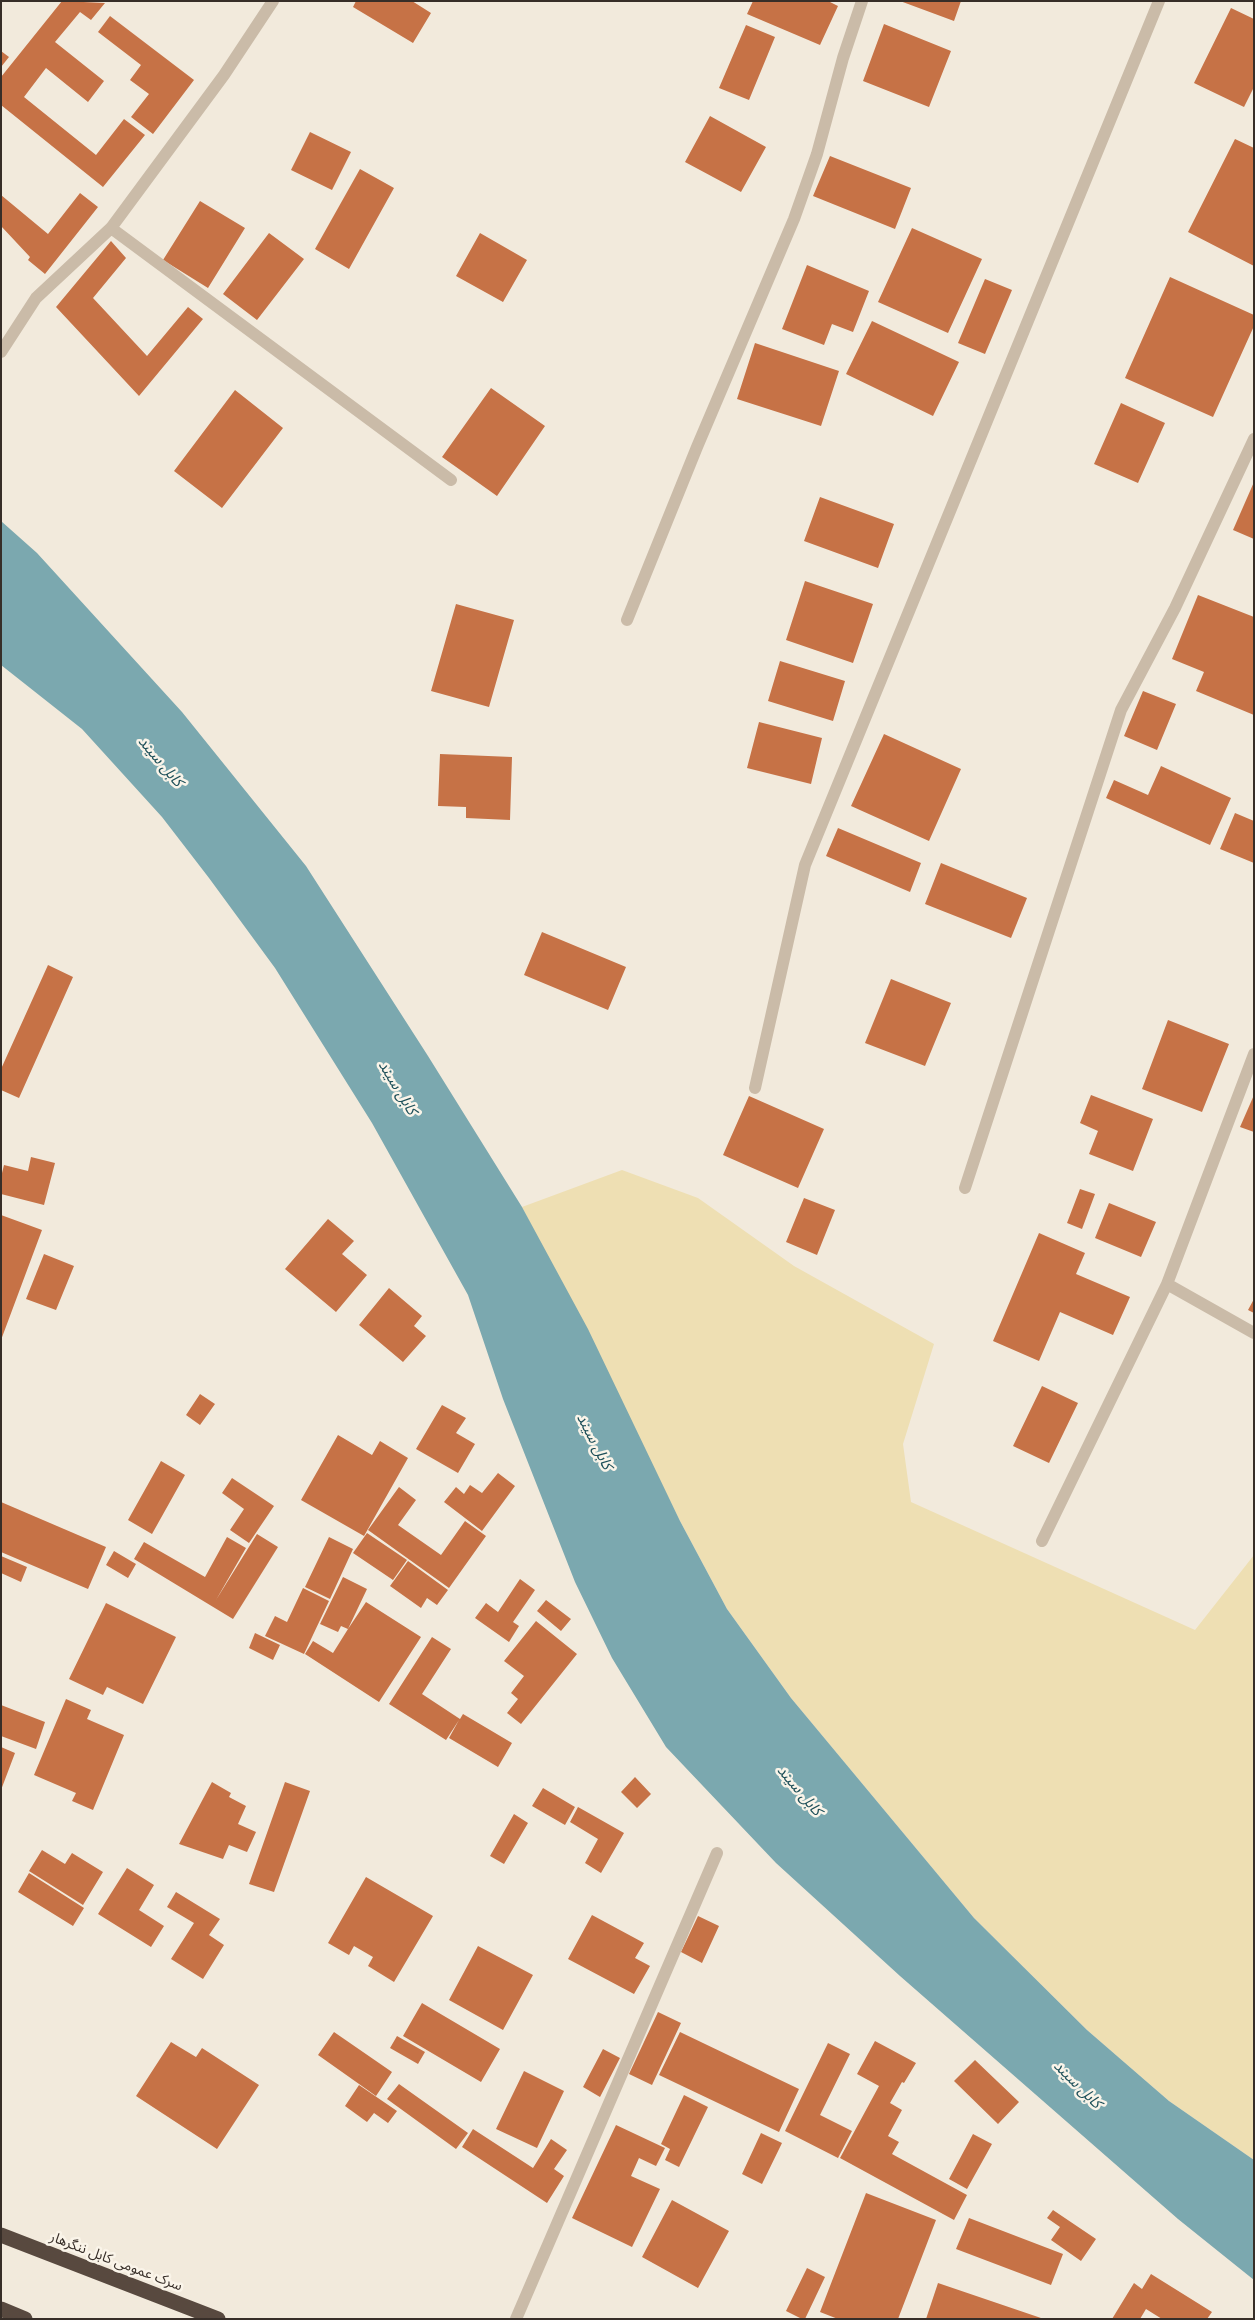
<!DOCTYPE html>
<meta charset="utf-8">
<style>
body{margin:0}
#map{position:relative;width:1255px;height:2320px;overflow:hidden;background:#f2eadc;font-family:"DM Sans",sans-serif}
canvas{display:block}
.frame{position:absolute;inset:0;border:2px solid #372e28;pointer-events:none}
</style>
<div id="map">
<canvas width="1255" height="2320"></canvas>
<div class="frame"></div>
</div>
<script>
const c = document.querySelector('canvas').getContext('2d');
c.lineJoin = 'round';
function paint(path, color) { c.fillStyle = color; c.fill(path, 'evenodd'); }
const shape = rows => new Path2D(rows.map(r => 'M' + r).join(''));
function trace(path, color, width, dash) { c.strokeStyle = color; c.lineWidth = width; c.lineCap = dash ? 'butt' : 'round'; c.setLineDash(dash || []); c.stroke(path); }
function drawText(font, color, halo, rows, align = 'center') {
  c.font = font + ' "DM Sans","Noto Sans Arabic",sans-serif'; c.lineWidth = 5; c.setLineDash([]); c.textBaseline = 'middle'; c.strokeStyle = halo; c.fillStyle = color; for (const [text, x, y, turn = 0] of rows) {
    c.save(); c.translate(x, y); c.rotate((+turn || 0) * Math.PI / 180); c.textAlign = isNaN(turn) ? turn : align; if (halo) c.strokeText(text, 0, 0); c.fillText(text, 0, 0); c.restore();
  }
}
paint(shape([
 [622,1170,698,1198,794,1266,934,1344,903,1444,911,1502,1195,1630,1254,1555,1254,2160,1169,2101,1087,2030,974,1918,791,1698,727,1609,680,1521,522,1207]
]), '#eedfb3');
paint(shape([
 [1,521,37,553,182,712,306,866,428,1056,522,1207,588,1329,680,1521,727,1609,791,1698,974,1918,1087,2030,1169,2101,1254,2160,1254,2280,1178,2219,900,1976,776,1863,666,1747,612,1658,575,1582,503,1399,468,1295,372,1123,275,968,209,878,162,817,82,729,1,665]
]), '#7ba8af');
paint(shape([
 [62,1,105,3,91,20,80,12,55,42,104,81,88,102,46,68,24,97,96,155,124,119,145,135,103,187,1,105,1,77],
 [356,1,412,1,431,13,413,43,353,7],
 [753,1,828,1,838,6,820,45,747,14],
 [900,1,961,1,954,21],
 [1231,8,1254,19,1254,87,1244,107,1194,83],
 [110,16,194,80,153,134,131,117,149,94,130,80,141,65,98,32],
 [884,24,951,51,929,107,863,81],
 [746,25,775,37,749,100,719,88],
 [1,51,9,57,1,67],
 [710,116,766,147,741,192,685,162],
 [310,132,351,152,332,190,291,170],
 [1235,139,1254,148,1254,266,1188,232],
 [830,156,911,188,895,229,813,196],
 [360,169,394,188,349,269,315,249],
 [80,193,98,207,45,274,28,260,30,257,1,226,1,195,48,234],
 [200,201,245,228,208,288,163,260],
 [912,228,982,259,948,333,878,302],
 [269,233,304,259,257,320,223,294],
 [480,233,527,260,503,302,456,276],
 [111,241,126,258,93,298,147,356,188,307,203,319,139,396,56,307],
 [807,265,869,291,853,332,832,324,824,345,782,329],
 [1170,277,1254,315,1254,326,1213,417,1125,378],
 [985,279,1012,290,985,354,958,343],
 [872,321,959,362,933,416,846,374],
 [755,343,839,371,821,426,737,399],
 [491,388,545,426,497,496,442,457],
 [235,390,283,428,222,508,174,471],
 [1121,403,1165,423,1138,483,1094,464],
 [1254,482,1254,539,1233,530],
 [820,497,894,524,878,568,804,541],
 [805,581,873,604,853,663,786,640],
 [1198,595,1254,617,1254,715,1196,691,1204,672,1172,659],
 [456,604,514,620,489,707,431,691],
 [780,661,845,681,833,721,768,701],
 [1143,691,1176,704,1157,750,1124,736],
 [759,722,822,738,811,784,747,768],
 [884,734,961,769,929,841,851,806],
 [440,754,512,757,510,820,466,818,466,807,438,806],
 [1161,766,1231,798,1210,845,1106,798,1114,780,1148,795],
 [1235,813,1254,821,1254,863,1220,849],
 [838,828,921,863,910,892,826,856],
 [941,863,1027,898,1011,938,925,904],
 [542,932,626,967,608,1010,524,975],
 [48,965,73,977,19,1098,1,1090,1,1069],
 [891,979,951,1003,925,1066,865,1043],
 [1168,1020,1229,1044,1202,1112,1142,1089],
 [1091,1095,1153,1119,1133,1171,1089,1154,1098,1131,1080,1123],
 [1254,1095,1254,1132,1240,1127],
 [749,1096,824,1129,798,1188,723,1155],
 [31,1157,55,1163,44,1205,1,1194,1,1177,4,1165,28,1171],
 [1080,1189,1095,1194,1082,1229,1067,1223],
 [804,1198,835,1210,817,1255,786,1242],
 [1109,1203,1156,1222,1141,1257,1095,1238],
 [1,1215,42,1230,1,1340],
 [328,1219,354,1241,342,1254,367,1275,336,1312,285,1269],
 [1039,1233,1085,1253,1076,1274,1130,1297,1113,1335,1060,1312,1039,1361,993,1341],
 [44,1254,74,1266,56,1310,26,1299],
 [389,1288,422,1316,414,1326,426,1336,403,1362,359,1325],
 [1254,1299,1254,1313,1248,1310],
 [1042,1386,1078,1403,1049,1463,1013,1446],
 [200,1394,215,1404,200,1425,186,1415],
 [442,1405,466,1418,456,1433,475,1444,458,1473,416,1449],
 [338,1435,372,1455,380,1441,408,1458,364,1536,301,1500],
 [161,1461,185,1475,152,1534,128,1520],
 [498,1473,515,1486,482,1531,444,1502,456,1487,464,1494,470,1485,482,1493],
 [232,1478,274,1506,249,1543,230,1530,244,1509,222,1493],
 [399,1487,416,1500,398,1525,441,1555,465,1521,486,1536,449,1588,368,1530],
 [1,1502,106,1547,88,1589,1,1552],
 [367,1533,407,1560,393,1580,353,1553],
 [257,1534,278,1547,233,1619,134,1559,144,1542,205,1577,227,1537,246,1548,216,1600],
 [329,1537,353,1549,330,1599,305,1587],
 [114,1551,136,1564,128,1578,106,1565],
 [1,1556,27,1567,21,1582,1,1573],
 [408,1561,448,1590,437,1605,427,1598,421,1608,390,1586],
 [343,1577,367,1589,348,1629,366,1602,421,1637,379,1702,305,1654,313,1641,333,1653,348,1629,341,1626,338,1632,320,1624],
 [520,1579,535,1590,513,1622,519,1626,509,1642,475,1618,486,1603,498,1612],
 [303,1588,329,1601,304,1654,265,1636,275,1616,287,1622],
 [546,1600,571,1619,561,1631,537,1611],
 [106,1603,176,1637,143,1704,107,1687,103,1695,69,1679],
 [536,1621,577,1654,521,1724,507,1713,518,1699,511,1693,524,1676,504,1661],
 [255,1633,280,1645,273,1660,249,1648],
 [432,1637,451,1649,422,1694,460,1719,463,1714,512,1743,498,1767,449,1738,459,1720,446,1740,389,1704],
 [66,1699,91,1710,87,1719,124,1735,93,1810,72,1801,76,1793,34,1775],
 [1,1705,45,1722,36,1749,1,1736],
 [1,1747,15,1753,1,1790],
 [635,1777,651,1794,637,1808,621,1792],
 [212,1782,231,1793,229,1797,246,1806,238,1824,256,1832,247,1852,229,1845,223,1859,179,1844],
 [285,1782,310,1791,274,1892,249,1884],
 [543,1788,575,1807,565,1825,532,1806],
 [578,1807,624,1833,601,1873,585,1863,598,1839,570,1822],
 [514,1814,528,1823,504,1864,490,1856],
 [42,1850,65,1864,72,1853,103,1872,83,1905,29,1871],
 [127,1868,154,1885,139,1910,164,1926,151,1947,98,1914],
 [29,1873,84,1908,73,1926,18,1892],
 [366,1877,433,1916,394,1982,368,1966,373,1957,354,1946,349,1955,328,1943],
 [176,1892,220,1919,209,1935,224,1945,203,1979,171,1959,194,1923,167,1907],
 [592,1915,644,1943,635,1958,650,1966,634,1994,568,1959],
 [698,1916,719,1926,702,1963,681,1952],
 [478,1946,533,1975,503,2030,449,2000],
 [422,2003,500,2049,481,2082,403,2036],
 [658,2012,681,2023,652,2085,629,2074],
 [334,2032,392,2072,376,2096,318,2055],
 [680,2032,799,2089,779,2132,659,2075],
 [397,2036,425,2052,418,2064,390,2048],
 [875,2041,916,2063,904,2083,902,2082,890,2103,902,2110,888,2136,899,2142,892,2154,967,2195,954,2220,840,2158,879,2086,857,2074],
 [171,2042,196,2057,202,2048,259,2085,217,2149,136,2096],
 [828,2043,850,2054,820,2115,852,2131,838,2158,785,2131],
 [603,2049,620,2058,600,2097,583,2087],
 [975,2060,1019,2102,998,2124,954,2081],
 [524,2071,564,2091,537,2148,496,2129],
 [399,2084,468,2133,456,2149,387,2099],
 [359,2085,397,2111,388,2123,374,2113,367,2122,345,2106],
 [684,2095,708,2107,679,2167,665,2160,670,2149,661,2144],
 [616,2125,665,2148,656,2166,639,2158,631,2176,660,2189,632,2247,572,2218],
 [473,2129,533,2168,551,2139,567,2150,554,2169,564,2176,547,2203,462,2147],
 [761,2133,782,2143,762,2184,742,2174],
 [973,2134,992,2144,967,2189,949,2179],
 [866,2193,936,2220,898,2319,838,2319,820,2312],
 [672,2200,729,2231,698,2288,642,2257],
 [1053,2210,1096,2239,1081,2261,1051,2240,1060,2227,1047,2218],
 [969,2218,1063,2254,1051,2285,956,2249],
 [807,2268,825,2277,805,2319,802,2319,786,2311],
 [1151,2274,1212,2312,1207,2319,1162,2319,1146,2309,1140,2319,1112,2319,1134,2283,1142,2289],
 [938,2283,1041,2318,1041,2319,926,2319]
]), '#c67246');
trace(shape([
 [111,228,451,480],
 [1,352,36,298,111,228,224,75,273,1],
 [627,620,697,447,794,219,817,154,843,58,862,1],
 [755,1088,805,865,1159,1],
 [965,1188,1121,710,1175,608,1254,439],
 [1167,1284,1254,1333],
 [1042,1541,1167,1284,1254,1054],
 [516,2319,717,1853]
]), '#cabba8', 12);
trace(shape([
 [1,2235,218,2319],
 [1,2309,25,2319]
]), '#58493f', 15);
drawText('14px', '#372e28', '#faf4e9', [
 ["سرک عمومی کابل ننگرهار",116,2262,21]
]);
drawText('italic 15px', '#1d4f59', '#faf4e9', [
 ["کابل سيند",160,762,50],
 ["کابل سيند",397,1088,59],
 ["کابل سيند",594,1442,63],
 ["کابل سيند",799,1791,50],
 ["کابل سيند",1077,2085,45]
]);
</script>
